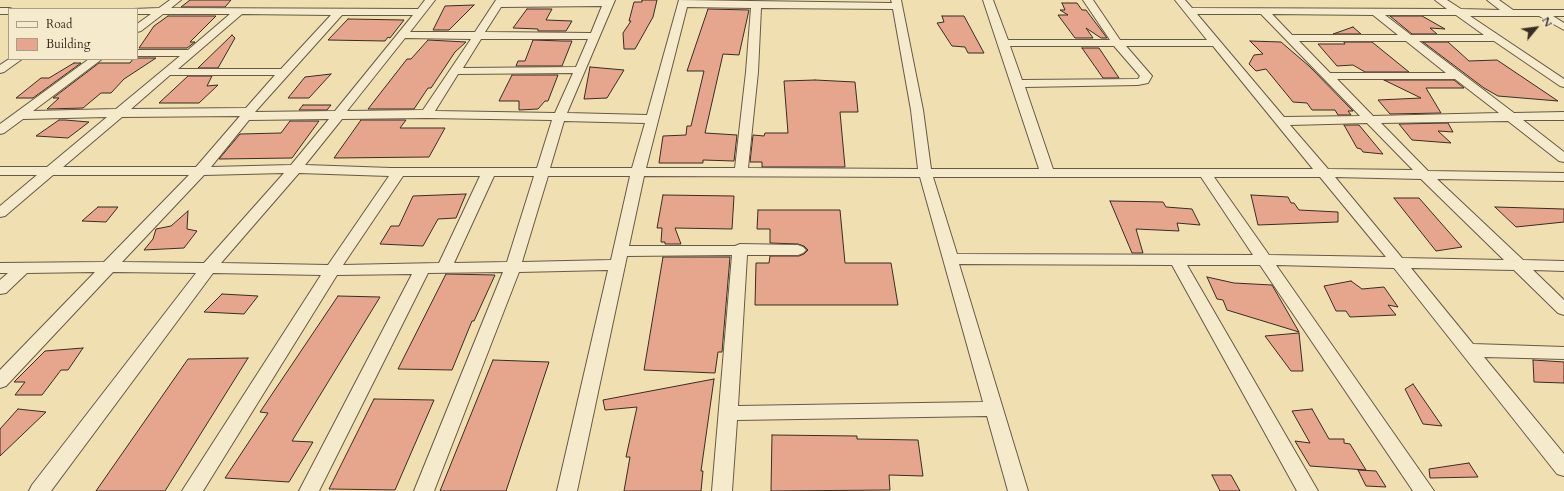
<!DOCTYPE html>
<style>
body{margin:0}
#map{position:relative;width:1564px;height:491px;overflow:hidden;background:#f0dfb1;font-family:Cardo,serif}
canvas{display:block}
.legend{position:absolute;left:8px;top:8px;width:130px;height:52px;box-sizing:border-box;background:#f5eacc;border:1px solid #aa9e88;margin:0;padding:5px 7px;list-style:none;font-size:12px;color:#392d21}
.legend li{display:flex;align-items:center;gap:8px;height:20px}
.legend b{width:20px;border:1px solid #aa9e88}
.north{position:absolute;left:1516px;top:8px;width:40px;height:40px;-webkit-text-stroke:3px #f5eacc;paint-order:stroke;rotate:61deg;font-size:11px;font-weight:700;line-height:16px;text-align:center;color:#392d21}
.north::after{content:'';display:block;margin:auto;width:14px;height:18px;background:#392d21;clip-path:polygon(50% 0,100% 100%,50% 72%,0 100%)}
</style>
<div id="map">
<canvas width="1564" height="491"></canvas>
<ul class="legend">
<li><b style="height:5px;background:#f5eacc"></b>Road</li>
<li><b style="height:11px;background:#e6a68e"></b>Building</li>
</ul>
<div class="north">N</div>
</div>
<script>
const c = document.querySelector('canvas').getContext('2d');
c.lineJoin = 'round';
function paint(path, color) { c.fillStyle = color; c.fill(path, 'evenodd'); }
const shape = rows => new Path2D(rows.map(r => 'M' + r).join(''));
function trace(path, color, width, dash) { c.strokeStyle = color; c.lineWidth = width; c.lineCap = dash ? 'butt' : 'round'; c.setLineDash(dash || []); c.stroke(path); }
const building = shape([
 [190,0,231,0,225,7,181,7,190,0],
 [642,0,657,0,653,17,635,49,624,49,623,33,631,21,629,21,634,2,642,2,642,0],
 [1062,3,1077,3,1082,10,1086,10,1107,38,1101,38,1086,28,1093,38,1075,38,1058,15,1068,15,1060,10,1065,10,1062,3],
 [474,5,449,30,433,30,445,6,474,5],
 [527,9,552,9,546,20,572,21,566,31,538,31,538,29,513,28,527,9],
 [708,9,749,10,739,55,723,54,705,133,737,135,734,161,703,160,703,163,659,163,663,136,686,135,687,126,691,126,704,71,687,71,708,9],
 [168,16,216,16,190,42,195,42,187,48,139,48,154,26,168,16],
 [942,16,964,16,984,53,968,53,965,47,952,46,937,23,944,22,942,16],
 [1390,16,1422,16,1445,29,1430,28,1437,34,1412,34,1390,16],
 [348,19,404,20,390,38,388,37,385,41,328,40,348,19],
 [1353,27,1361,34,1333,34,1353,27],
 [232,35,235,38,218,68,198,68,232,35],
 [428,40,466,42,455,52,431,88,428,88,414,109,368,109,407,59,411,59,428,40],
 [533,40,562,41,572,41,562,66,516,66,518,61,525,61,533,40],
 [1250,41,1281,42,1309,66,1353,111,1348,111,1351,115,1338,115,1335,110,1312,110,1307,103,1293,102,1266,69,1256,71,1249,64,1254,55,1263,54,1250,41],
 [1344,42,1372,42,1409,72,1365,72,1353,65,1337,66,1318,44,1345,44,1344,42],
 [1423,42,1448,42,1469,61,1497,60,1558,101,1498,96,1484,88,1423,42],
 [1082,48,1099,48,1119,78,1103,78,1082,48],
 [137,58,156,58,124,79,111,93,101,93,83,108,47,109,59,98,53,98,99,63,130,63,133,59,137,59,137,58],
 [74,63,81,63,33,98,16,98,41,78,49,78,74,63],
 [590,67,624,70,607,98,584,99,590,67],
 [331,74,309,98,288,98,305,77,331,74],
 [512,75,558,75,548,101,545,101,538,109,519,110,519,101,499,101,512,75],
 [188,76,212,76,207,86,218,85,199,103,159,103,188,76],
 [815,80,855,82,858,112,840,112,845,167,762,167,762,162,750,162,753,135,764,136,765,133,788,133,784,81,815,80],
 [1384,80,1454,80,1464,88,1426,88,1441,113,1390,114,1378,100,1421,98,1384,80],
 [303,105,331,105,327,110,299,110,303,105],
 [59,120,65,120,89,122,68,138,36,136,59,120],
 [361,120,406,120,400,128,445,128,429,157,334,158,361,120],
 [290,121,319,121,292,158,219,159,240,134,281,133,290,121],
 [1448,123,1453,132,1438,131,1451,143,1412,140,1399,124,1448,123],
 [1344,125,1359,125,1383,154,1363,152,1361,149,1357,148,1344,125],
 [466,194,456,218,438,219,423,246,380,244,391,226,399,226,413,196,466,194],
 [663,195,734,196,732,229,675,228,681,244,665,244,665,242,661,242,662,228,657,228,663,195],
 [1251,195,1288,197,1291,203,1294,203,1299,210,1338,212,1338,222,1258,225,1251,195],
 [1394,198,1419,198,1462,247,1436,251,1394,198],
 [1110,201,1163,202,1166,207,1192,209,1200,225,1177,223,1179,231,1136,229,1143,253,1132,253,1110,201],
 [98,207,118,207,106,222,82,221,98,207],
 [1495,207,1564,209,1564,222,1516,227,1495,207],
 [758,210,840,210,845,263,891,263,898,305,755,305,756,263,769,263,770,256,799,256,804,254,808,250,804,246,798,244,770,243,770,229,757,229,758,210],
 [188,211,187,229,197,231,184,248,144,250,153,239,156,229,171,226,188,211],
 [663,257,730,257,722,352,718,352,715,373,644,370,663,257],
 [446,274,495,275,474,321,472,321,452,370,398,369,446,274],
 [1207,277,1234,283,1272,285,1299,332,1227,310,1223,300,1217,299,1207,277],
 [1351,281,1362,289,1384,287,1398,307,1388,305,1396,315,1350,317,1346,311,1336,311,1324,286,1351,281],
 [222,294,258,296,244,314,204,312,222,294],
 [338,296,380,297,292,441,313,442,289,482,225,478,268,413,260,412,338,296],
 [1299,333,1303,371,1291,371,1265,336,1299,333],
 [83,348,68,370,61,370,42,395,15,395,25,382,14,382,45,351,83,348],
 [248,358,165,491,96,491,188,359,248,358],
 [493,360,549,362,506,491,440,491,493,360],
 [1533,360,1564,362,1564,383,1534,382,1533,360],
 [714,379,701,471,703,471,701,491,624,491,630,457,626,457,637,407,605,410,603,400,714,379],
 [1413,384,1442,426,1423,424,1405,389,1413,384],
 [374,399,434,400,395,490,329,489,374,399],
 [18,409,46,412,0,456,0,429,18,409],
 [1312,409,1329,439,1344,439,1344,443,1350,444,1366,470,1310,466,1295,441,1310,443,1292,411,1312,409],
 [772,435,857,436,857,439,918,440,923,476,889,475,890,490,771,491,772,435],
 [1469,463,1478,477,1430,478,1429,469,1469,463],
 [1358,470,1376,471,1386,487,1366,486,1358,470],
 [1212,475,1231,475,1240,491,1220,491,1212,475]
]);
paint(building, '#e6a68e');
trace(building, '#392d21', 1);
const minor = shape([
 [170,0,181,0,171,8,418,9,425,0,435,0,410,32,475,32,496,0,615,0,567,113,647,115,679,0,892,3,891,0,901,0,923,110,931,169,1039,169,983,0,993,0,1008,40,1110,40,1083,0,1093,0,1120,40,1207,40,1175,0,1185,0,1192,8,1447,9,1435,0,1447,0,1461,9,1500,10,1487,0,1499,0,1513,10,1564,10,1564,16,1553,16,1564,23,1564,30,1539,16,1470,16,1564,79,1564,87,1560,86,1494,41,1419,41,1514,113,1564,112,1564,120,1523,120,1564,152,1564,162,1559,161,1508,121,1381,123,1428,171,1564,173,1564,181,1437,179,1523,260,1564,261,1564,271,1533,270,1564,300,1564,315,1558,313,1514,270,1411,268,1473,344,1564,347,1564,359,1484,357,1564,454,1564,476,1557,474,1394,268,1276,265,1434,491,1413,491,1260,265,1187,265,1318,491,1297,491,1172,265,959,264,1028,491,1008,491,987,416,737,420,732,491,712,491,732,255,627,256,577,491,557,491,608,270,519,272,434,491,414,491,503,272,428,273,319,491,299,491,412,274,337,275,203,491,182,491,321,275,213,273,51,491,29,491,32,485,196,273,113,272,6,386,0,388,0,370,95,272,27,273,6,293,0,294,0,280,8,273,0,273,0,263,104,262,189,175,53,175,5,216,0,217,0,206,37,175,0,175,0,167,47,167,107,117,23,119,4,133,0,134,0,124,89,59,102,59,33,111,116,109,180,56,137,56,137,50,188,50,230,14,163,14,141,31,137,32,137,24,151,14,137,14,137,9,133,9,159,8,170,0],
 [602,6,591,33,485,32,501,7,602,6],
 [687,7,751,8,746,72,735,168,646,168,687,7],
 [761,8,893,9,911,110,918,169,748,168,758,72,761,8],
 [242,14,331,15,281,69,178,69,242,14],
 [1197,14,1261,14,1360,116,1284,117,1197,14],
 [1272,14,1373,15,1398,35,1292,35,1272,14],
 [342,15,413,15,335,111,255,112,342,15],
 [1385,15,1456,15,1484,35,1411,35,1385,15],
 [405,38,471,39,423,110,347,111,405,38],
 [481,39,588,39,576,67,463,68,481,39],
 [1299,41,1406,41,1446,73,1330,73,1299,41],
 [1010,46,1114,46,1140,76,1138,79,1022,80,1010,46],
 [1126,46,1213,46,1313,169,1053,169,1025,87,1138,85,1148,83,1152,76,1126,46],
 [573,73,555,113,435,111,458,74,573,73],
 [170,75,275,75,246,108,131,109,170,75],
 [1337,79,1455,79,1499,113,1373,116,1337,79],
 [240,116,196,167,63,167,122,117,240,116],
 [427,118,552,120,537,168,391,168,305,165,342,119,427,118],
 [329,119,291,165,211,167,249,120,329,119],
 [564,121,645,123,632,168,550,168,564,121],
 [1367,123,1413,170,1328,169,1290,125,1367,123],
 [284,173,204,263,122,262,204,175,284,173],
 [299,173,389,176,328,265,221,263,299,173],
 [403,176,480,176,439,263,343,265,403,176],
 [494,176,534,176,507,262,454,263,494,176],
 [548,176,630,176,611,260,522,262,548,176],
 [644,176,920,177,983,402,738,406,747,255,798,255,803,253,806,250,803,247,798,245,740,244,735,246,629,246,644,176],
 [933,177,1201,177,1253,255,957,254,933,177],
 [1214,177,1320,177,1386,257,1269,255,1214,177],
 [1335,177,1421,179,1504,260,1402,258,1335,177],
 [0,8,9,8,13,9,9,9,9,14,0,14,0,8],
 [9,59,22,59,4,72,0,73,0,65,9,59]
]);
trace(minor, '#675a45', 2);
paint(minor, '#f5eacc');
</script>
